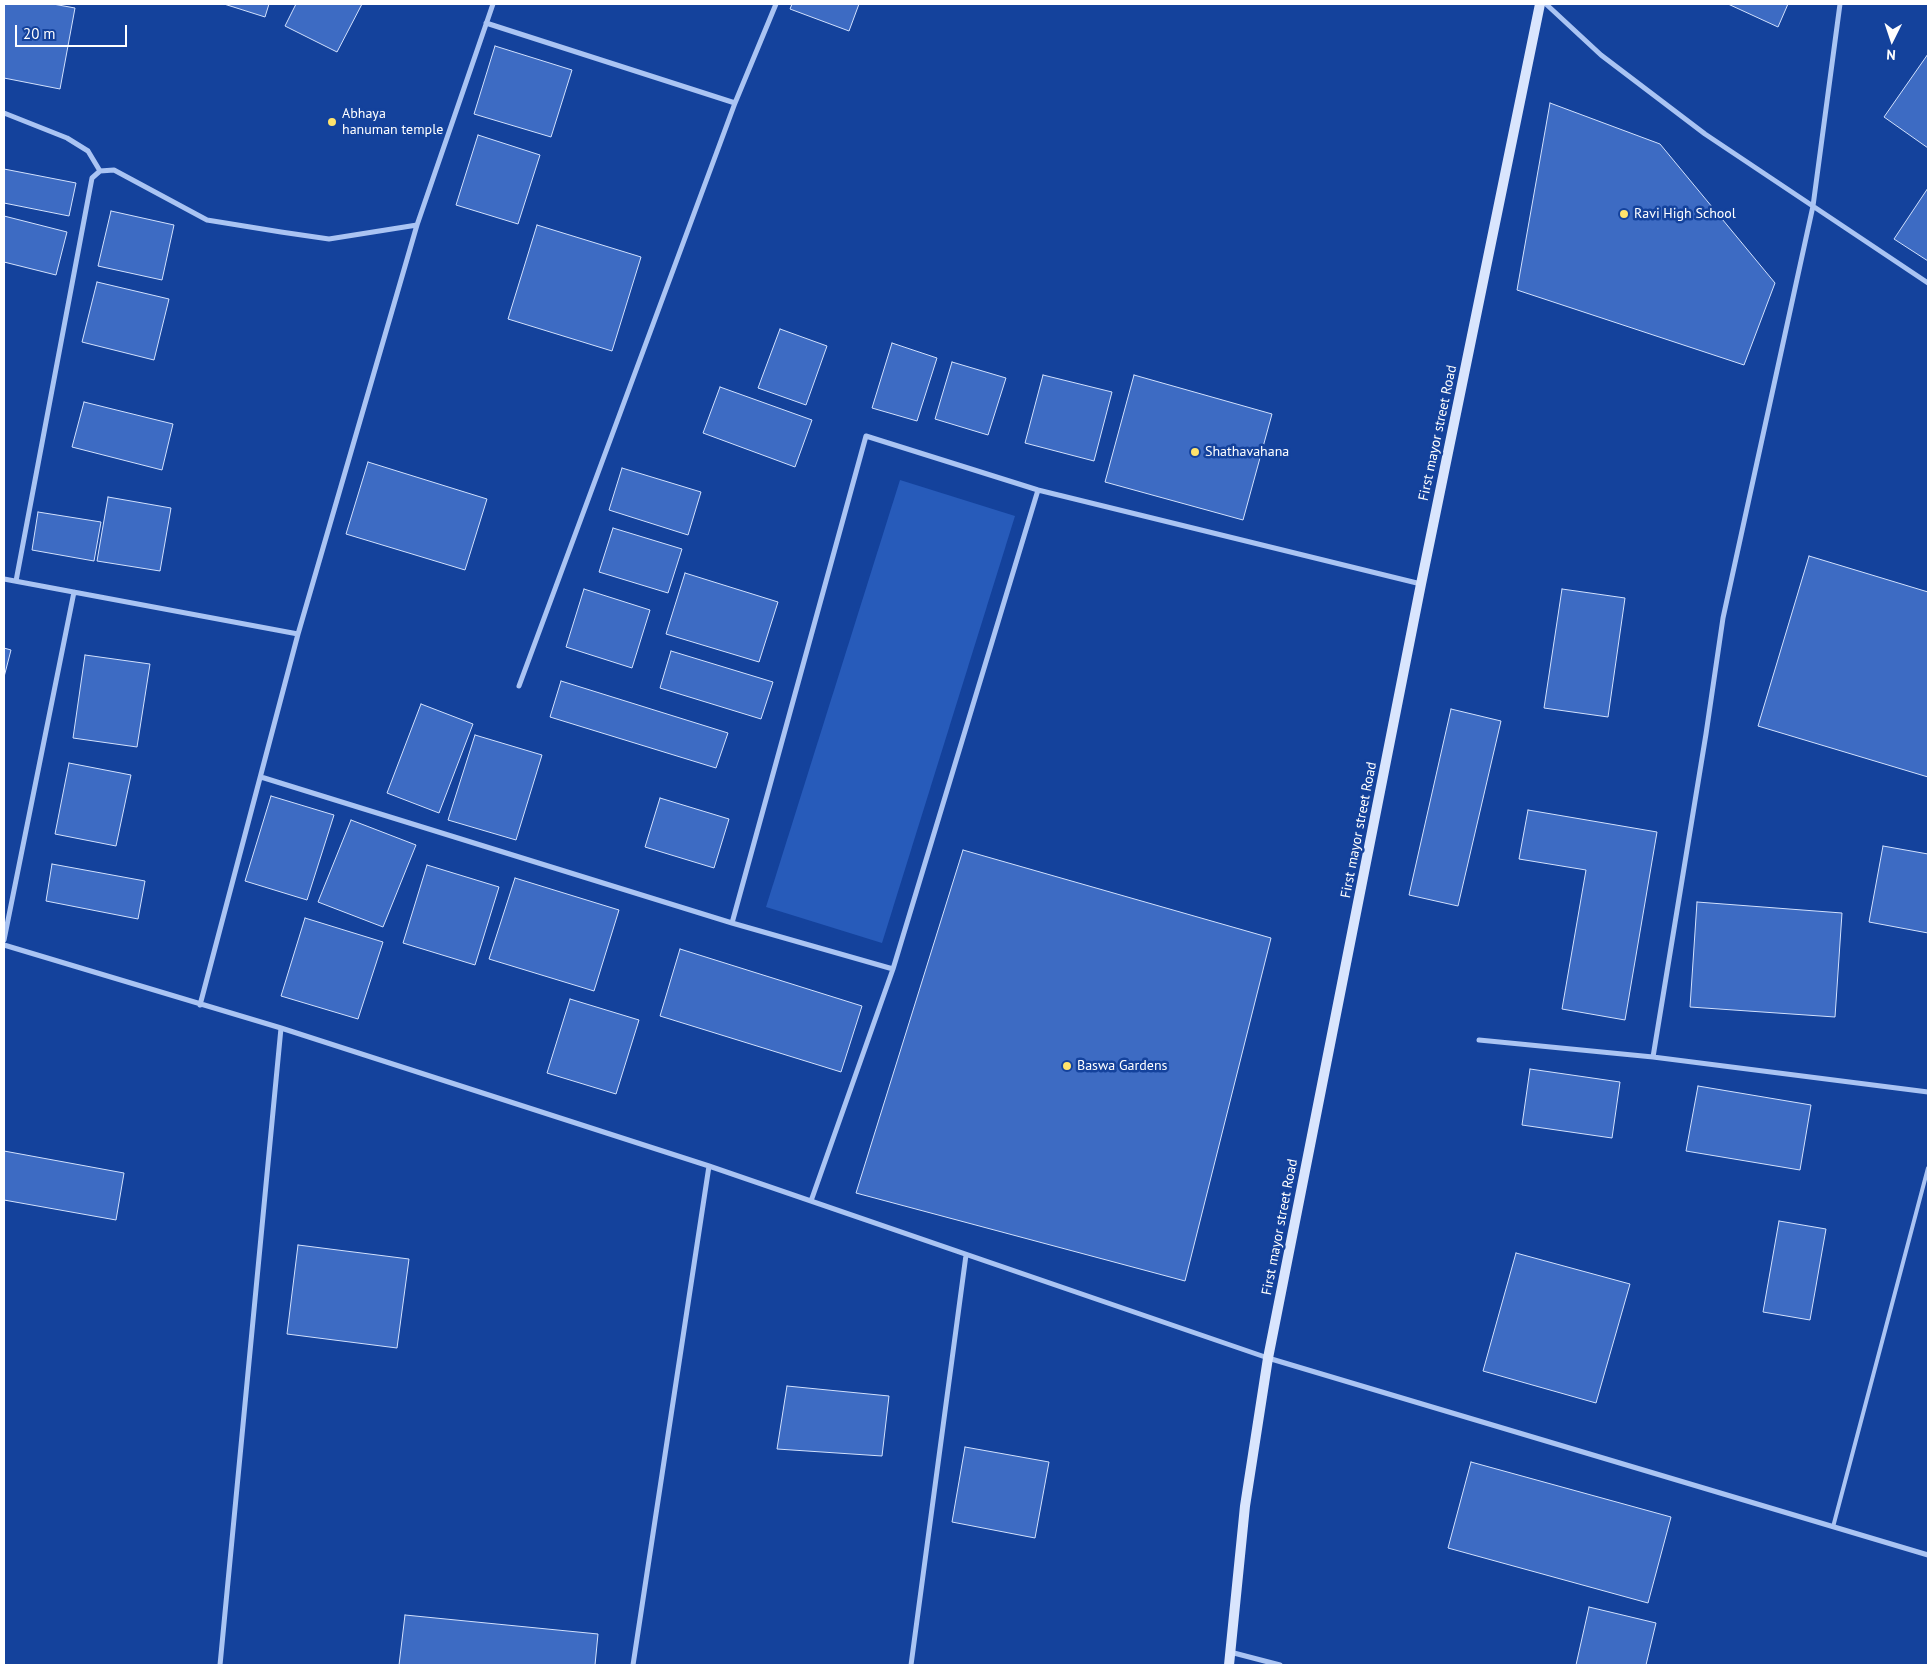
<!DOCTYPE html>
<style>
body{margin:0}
#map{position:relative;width:1932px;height:1669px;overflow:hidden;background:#14429c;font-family:"PT Sans",sans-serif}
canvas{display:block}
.frame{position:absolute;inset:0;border:5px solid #fff;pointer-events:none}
.north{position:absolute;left:1867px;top:15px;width:50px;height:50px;-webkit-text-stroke:4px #14429c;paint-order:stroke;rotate:184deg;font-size:14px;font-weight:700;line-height:20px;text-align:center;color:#fff}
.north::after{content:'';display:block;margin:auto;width:18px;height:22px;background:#fff;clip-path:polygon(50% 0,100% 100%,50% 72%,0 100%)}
.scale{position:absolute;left:15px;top:25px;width:112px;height:22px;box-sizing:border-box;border:2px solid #fff;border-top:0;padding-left:6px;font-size:15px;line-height:18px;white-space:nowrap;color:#fff;-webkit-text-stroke:4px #14429c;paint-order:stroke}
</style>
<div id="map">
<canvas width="1932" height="1669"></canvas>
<div class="frame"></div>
<div class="north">N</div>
<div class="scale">20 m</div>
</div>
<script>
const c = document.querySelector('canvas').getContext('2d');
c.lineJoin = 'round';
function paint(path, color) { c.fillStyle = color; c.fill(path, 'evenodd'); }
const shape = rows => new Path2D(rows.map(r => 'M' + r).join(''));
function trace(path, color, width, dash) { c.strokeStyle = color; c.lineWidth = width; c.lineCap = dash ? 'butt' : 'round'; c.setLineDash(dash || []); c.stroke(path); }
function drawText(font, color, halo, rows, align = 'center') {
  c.font = font + ' "PT Sans",sans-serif'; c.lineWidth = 5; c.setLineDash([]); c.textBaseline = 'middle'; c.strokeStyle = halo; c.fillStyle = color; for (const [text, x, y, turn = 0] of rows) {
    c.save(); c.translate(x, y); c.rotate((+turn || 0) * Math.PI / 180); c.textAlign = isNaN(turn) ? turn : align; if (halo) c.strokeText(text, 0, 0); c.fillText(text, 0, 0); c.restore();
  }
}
paint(shape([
 [900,480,1015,516,882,943,766,907]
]), '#275bba');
const building = shape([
 [4,4,53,4,75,8,60,89,4,78,4,4],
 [224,4,269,4,265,17,224,4],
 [296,4,362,4,337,52,285,26,296,4],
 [792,4,859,4,849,31,790,9,792,4],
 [1728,4,1788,4,1778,27,1728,4],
 [495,46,572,70,551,137,474,114,495,46],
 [1928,54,1928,148,1884,117,1928,54],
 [1550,103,1660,144,1775,283,1744,365,1517,290,1550,103],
 [478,135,540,155,518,224,456,205,478,135],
 [4,169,76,183,69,216,4,203,4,169],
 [1928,188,1928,261,1894,239,1928,188],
 [111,211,174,225,162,280,98,266,111,211],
 [4,216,67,232,56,275,4,262,4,216],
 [537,225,641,257,612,351,508,319,537,225],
 [97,282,169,299,154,360,82,342,97,282],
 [780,329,827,346,806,405,758,388,780,329],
 [892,343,937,358,917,421,872,408,892,343],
 [952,362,1006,378,988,435,935,419,952,362],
 [1043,375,1112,392,1094,461,1025,443,1043,375],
 [1134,375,1272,414,1243,520,1105,482,1134,375],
 [720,387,812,420,795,467,703,433,720,387],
 [84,402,173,424,162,470,72,447,84,402],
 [368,462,487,499,465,570,346,534,368,462],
 [622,468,701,492,688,535,609,510,622,468],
 [108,497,171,508,160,571,97,561,108,497],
 [38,512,101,522,94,561,32,550,38,512],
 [613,528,682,549,668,593,599,572,613,528],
 [1809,556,1928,592,1928,777,1758,726,1809,556],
 [685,573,778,602,759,662,666,634,685,573],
 [584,589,650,610,632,668,566,647,584,589],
 [1562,589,1625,598,1608,717,1544,708,1562,589],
 [4,648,11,650,4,677,4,648],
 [671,651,773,682,761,719,660,688,671,651],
 [85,655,150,664,137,747,73,738,85,655],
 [561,681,728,733,716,768,550,717,561,681],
 [421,704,473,724,439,813,387,793,421,704],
 [1451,709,1501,721,1458,906,1409,895,1451,709],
 [475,735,542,755,516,840,448,820,475,735],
 [69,763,131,775,116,846,55,834,69,763],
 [271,796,334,815,307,900,245,881,271,796],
 [660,798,729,819,714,868,645,847,660,798],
 [1528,810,1657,832,1625,1020,1562,1009,1586,870,1519,859,1528,810],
 [351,820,416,845,383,927,318,902,351,820],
 [1883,846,1928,854,1928,933,1869,922,1883,846],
 [963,850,1271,938,1185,1281,856,1193,963,850],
 [52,864,145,881,138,919,46,901,52,864],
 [427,865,499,887,475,965,403,943,427,865],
 [515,878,619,910,594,991,489,959,515,878],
 [1697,902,1842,913,1835,1017,1690,1007,1697,902],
 [305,918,383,942,358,1019,281,996,305,918],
 [680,949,862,1006,841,1072,660,1016,680,949],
 [570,999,639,1020,616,1094,547,1073,570,999],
 [1530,1069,1620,1082,1612,1138,1522,1125,1530,1069],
 [1698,1086,1811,1105,1800,1170,1686,1151,1698,1086],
 [4,1151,124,1173,116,1220,4,1200,4,1151],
 [1779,1221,1826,1229,1810,1320,1763,1312,1779,1221],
 [298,1245,409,1259,397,1348,287,1334,298,1245],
 [1516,1253,1630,1284,1596,1403,1483,1371,1516,1253],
 [787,1386,889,1396,882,1456,777,1449,787,1386],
 [965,1447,1049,1462,1035,1538,952,1522,965,1447],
 [1471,1462,1671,1517,1648,1603,1448,1548,1471,1462],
 [1589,1607,1656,1623,1646,1665,1576,1665,1589,1607],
 [405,1615,598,1634,595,1665,399,1665,405,1615]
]);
paint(building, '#3d6bc3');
trace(building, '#d2e1fd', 1);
trace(shape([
 [1833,1527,1928,1168]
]), '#aac4f3', 4);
trace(shape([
 [1546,4,1601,55,1705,134,1928,283],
 [486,23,735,103,776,4],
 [4,113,67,138,88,151,100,171],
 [4,579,298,634],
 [16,581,92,178,100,171,114,170,207,220,281,232,329,239,417,225],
 [519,686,735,103],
 [261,777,732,923,866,436,1038,490,1421,584],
 [732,923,893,969,1038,490],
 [4,940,74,592],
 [4,945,281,1028,709,1166,1268,1358,1928,1555],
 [200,1005,298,634,417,225,493,4],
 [1479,1040,1653,1057,1928,1092],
 [1653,1057,1706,734,1723,618,1813,206,1840,4],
 [811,1201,893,969],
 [1230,1652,1280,1665],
 [220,1665,281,1028],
 [633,1665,709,1166],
 [911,1665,966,1255]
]), '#aac4f3', 5);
trace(shape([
 [1229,1665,1245,1506,1268,1358,1421,584,1540,4]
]), '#d9e5fd', 10);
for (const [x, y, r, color] of [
 [332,122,5,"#ffe36c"],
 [1624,214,5,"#ffe36c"],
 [1195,452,5,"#ffe36c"],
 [1067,1066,5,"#ffe36c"]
]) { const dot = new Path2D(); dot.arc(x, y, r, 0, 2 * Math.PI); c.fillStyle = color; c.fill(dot); trace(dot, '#14429c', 2); }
drawText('14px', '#fff', '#14429c', [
 ["Abhaya",342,114],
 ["hanuman temple",342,130],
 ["Ravi High School",1634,214],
 ["Shathavahana",1205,452],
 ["Baswa Gardens",1077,1066]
], 'left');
drawText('14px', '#fff', '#14429c', [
 ["First mayor street Road",1438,433,-78],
 ["First mayor street Road",1359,830,-79],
 ["First mayor street Road",1280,1227,-79]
]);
</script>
